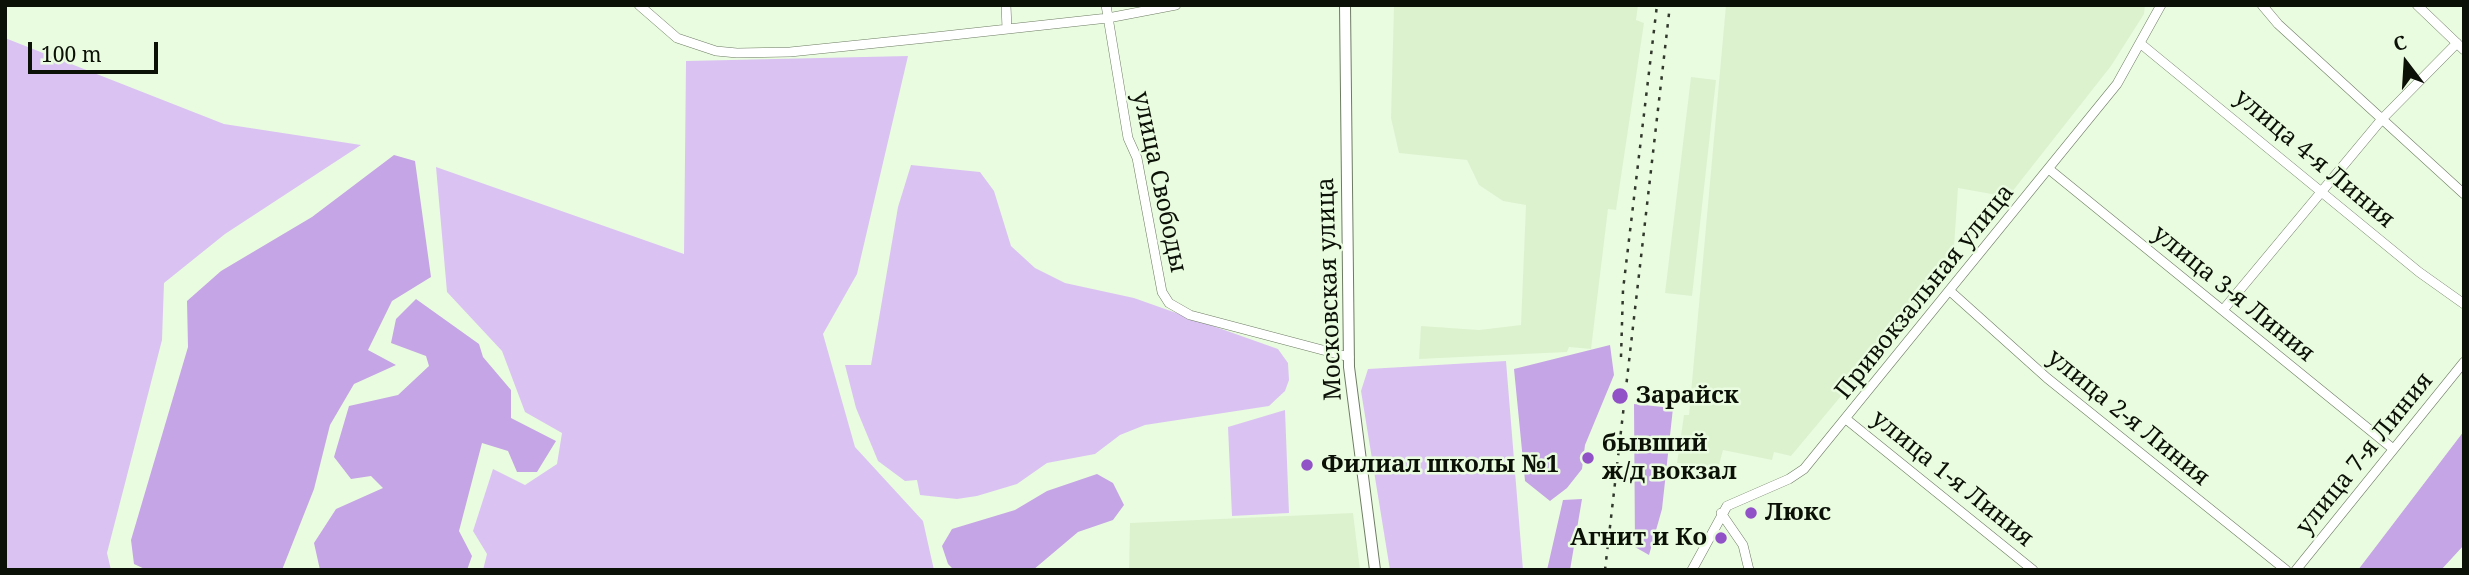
<!DOCTYPE html>
<meta charset="utf-8">
<style>
body{margin:0}
#map{position:relative;width:2469px;height:575px;overflow:hidden;background:#eafce0;font-family:"Noto Serif",serif}
canvas{display:block}
.frame{position:absolute;inset:0;border:7px solid #0c1108;pointer-events:none}
.north{position:absolute;left:2371px;top:28px;width:70px;height:70px;-webkit-text-stroke:5px #eafce0;paint-order:stroke;rotate:343deg;font-size:19px;font-weight:700;line-height:28px;text-align:center;color:#0c1108}
.north::after{content:'';display:block;margin:auto;width:24px;height:32px;background:#0c1108;clip-path:polygon(50% 0,100% 100%,50% 72%,0 100%)}
.scale{position:absolute;left:28px;top:42px;width:130px;height:32px;box-sizing:border-box;border:4px solid #0c1108;border-top:0;padding-left:9px;font-size:21px;line-height:24px;white-space:nowrap;color:#0c1108;-webkit-text-stroke:5px #eafce0;paint-order:stroke}
</style>
<div id="map">
<canvas width="2469" height="575"></canvas>
<div class="frame"></div>
<div class="north">С</div>
<div class="scale">100 m</div>
</div>
<script>
const c = document.querySelector('canvas').getContext('2d');
c.lineJoin = 'round';
function paint(path, color) { c.fillStyle = color; c.fill(path, 'evenodd'); }
const shape = rows => new Path2D(rows.map(r => 'M' + r).join(''));
function trace(path, color, width, dash) { c.strokeStyle = color; c.lineWidth = width; c.lineCap = dash ? 'butt' : 'round'; c.setLineDash(dash || []); c.stroke(path); }
function drawText(font, color, halo, rows, align = 'center') {
  c.font = font + ' "Noto Serif",serif'; c.lineWidth = 5; c.setLineDash([]); c.textBaseline = 'middle'; c.strokeStyle = halo; c.fillStyle = color; for (const [text, x, y, turn = 0] of rows) {
    c.save(); c.translate(x, y); c.rotate((+turn || 0) * Math.PI / 180); c.textAlign = isNaN(turn) ? turn : align; if (halo) c.strokeText(text, 0, 0); c.fillText(text, 0, 0); c.restore();
  }
}
paint(shape([
 [1394,5,1638,5,1636,20,1644,23,1616,210,1608,209,1591,349,1569,347,1567,352,1419,359,1421,326,1479,330,1521,325,1526,205,1503,201,1479,185,1467,160,1399,153,1391,118],
 [1726,5,2145,5,2144,14,2111,66,2008,197,1958,188,1953,262,1791,456,1774,452,1772,460,1723,450,1718,469,1677,463,1684,415,1689,415],
 [1691,77,1716,80,1692,296,1665,293],
 [1353,513,1360,570,1129,570,1130,523]
]), '#dcf2cf');
paint(shape([
 [5,38,224,124,361,145,225,234,164,283,162,340,107,553,111,570,5,570],
 [908,56,857,274,823,334,855,447,923,521,934,570,483,570,487,554,473,531,493,469,525,485,557,464,562,433,525,412,502,351,447,292,436,167,684,254,686,61],
 [911,165,980,172,994,191,1011,246,1035,268,1065,283,1134,298,1278,349,1288,363,1289,380,1285,391,1269,406,1145,425,1120,435,1095,454,1047,463,1017,484,977,496,957,499,920,495,917,480,905,481,878,461,856,408,845,365,871,365,898,207],
 [1506,361,1523,570,1390,570,1361,391,1368,369],
 [1285,410,1289,513,1232,516,1228,427]
]), '#dac3f2');
paint(shape([
 [394,155,415,161,431,277,392,301,368,350,396,365,354,384,330,425,314,489,282,570,147,570,134,564,131,540,188,347,187,301,221,271,312,217],
 [416,299,479,344,483,357,511,390,511,418,556,441,537,472,517,472,508,451,482,443,459,531,472,556,467,570,320,570,314,543,336,509,383,488,371,476,351,479,334,457,349,406,398,395,429,366,426,356,391,343,396,319],
 [1610,345,1614,375,1585,445,1582,469,1567,488,1550,501,1525,481,1514,369],
 [1634,404,1673,408,1662,509,1649,555,1635,547],
 [2464,431,2464,545,2441,570,2358,570],
 [1097,474,1113,483,1124,505,1113,520,1078,532,1033,570,954,570,948,564,942,546,952,529,1015,510,1047,491],
 [1582,499,1570,570,1547,570,1563,500]
]), '#c5a5e5');
const minor = shape([
 [639,5,677,38,716,51,737,53,790,52,926,38,1108,18,1176,5],
 [1006,5,1007,29],
 [1106,5,1128,138,1137,158,1162,292,1169,303,1190,315,1349,357],
 [2262,5,2278,24,2464,194],
 [2417,5,2464,50],
 [2141,44,2419,272,2464,304],
 [2050,170,2392,448],
 [1950,291,2047,378,2286,570],
 [2223,310,2382,119,2457,43],
 [1846,419,2033,570],
 [1721,513,1743,545,1749,570],
 [1692,570,1727,506,1789,479,1804,469,2117,84,2161,5],
 [2296,570,2464,362]
]);
const major = shape([
 [1345,5,1349,367,1375,570]
]);
trace(minor, '#6d7c63', 10);
trace(major, '#6d7c63', 12);
trace(minor, '#fff', 9);
trace(major, '#fff', 10);
trace(shape([
 [1621,357,1623,290,1657,5],
 [1605,570,1670,5]
]), '#31382c', 2.5, [3.5, 7]);
for (const [x, y, r, color] of [
 [1620,396,9,"#9252c7"],
 [1588,458,7,"#9252c7"],
 [1307,465,7,"#9252c7"],
 [1751,513,7,"#9252c7"],
 [1721,538,7,"#9252c7"]
]) { const dot = new Path2D(); dot.arc(x, y, r, 0, 2 * Math.PI); c.fillStyle = color; c.fill(dot); trace(dot, '#eafce0', 2.5); }
drawText('24px', '#0c1108', '#eafce0', [
 ["улица 4-я Линия",2314,159,40],
 ["улица Свободы",1159,182,78],
 ["Московская улица",1330,289,-92],
 ["Привокзальная улица",1925,292,-51],
 ["улица 3-я Линия",2233,294,39],
 ["улица 2-я Линия",2128,418,39],
 ["улица 7-я Линия",2365,454,-51],
 ["улица 1-я Линия",1952,479,39]
]);
drawText('bold 24px', '#0c1108', '#eafce0', [
 ["Зарайск",1636,396],
 ["бывший",1602,444],
 ["ж/д вокзал",1602,472],
 ["Филиал школы №1",1321,465],
 ["Люкс",1765,513],
 ["Агнит и Ко",1707,538,"right"]
], 'left');
</script>
